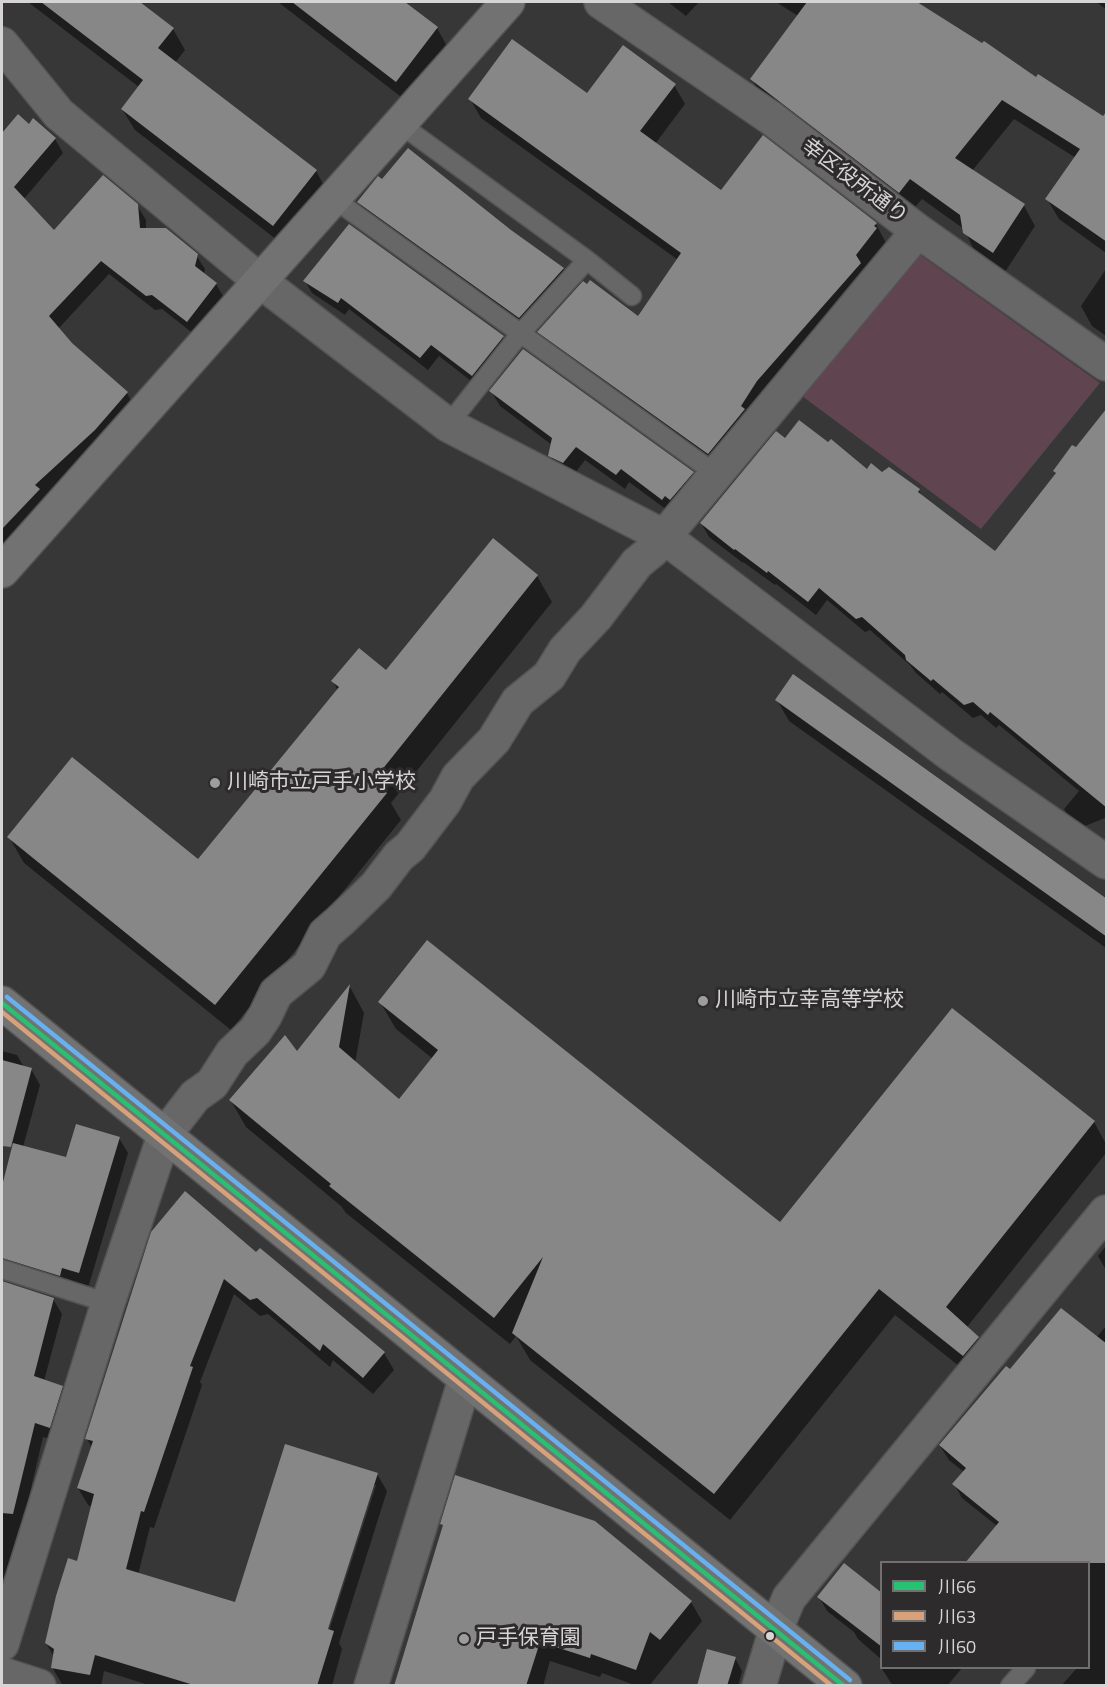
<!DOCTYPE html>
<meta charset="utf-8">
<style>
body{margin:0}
#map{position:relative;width:1108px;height:1687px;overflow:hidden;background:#373737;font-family:"Titillium Web","Noto Sans JP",sans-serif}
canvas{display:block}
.frame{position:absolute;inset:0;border:3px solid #d6d4d5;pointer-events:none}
.legend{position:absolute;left:880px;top:1561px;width:210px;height:108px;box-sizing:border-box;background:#2e2b2d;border:2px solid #716f70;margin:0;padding:8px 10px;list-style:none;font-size:18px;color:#d6d4d5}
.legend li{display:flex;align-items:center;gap:12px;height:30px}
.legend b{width:30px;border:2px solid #716f70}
</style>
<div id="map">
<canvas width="1108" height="1687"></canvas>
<div class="frame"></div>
<ul class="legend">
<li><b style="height:8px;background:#26c172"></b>川66</li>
<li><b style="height:8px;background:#d9a179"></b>川63</li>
<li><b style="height:8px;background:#66b1f2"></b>川60</li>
</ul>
</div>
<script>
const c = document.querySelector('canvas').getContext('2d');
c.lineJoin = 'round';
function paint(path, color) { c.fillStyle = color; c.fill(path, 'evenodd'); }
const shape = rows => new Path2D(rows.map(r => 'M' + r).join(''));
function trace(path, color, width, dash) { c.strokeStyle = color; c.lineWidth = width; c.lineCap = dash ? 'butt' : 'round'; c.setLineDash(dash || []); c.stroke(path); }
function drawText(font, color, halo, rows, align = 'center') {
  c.font = font + ' "Titillium Web","Noto Sans JP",sans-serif'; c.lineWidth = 6; c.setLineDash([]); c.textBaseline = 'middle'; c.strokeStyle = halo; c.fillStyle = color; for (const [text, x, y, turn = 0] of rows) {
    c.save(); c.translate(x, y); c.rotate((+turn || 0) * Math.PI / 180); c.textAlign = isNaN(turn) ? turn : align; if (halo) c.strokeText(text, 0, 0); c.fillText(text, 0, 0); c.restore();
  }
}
paint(shape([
 [916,252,1100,383,981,529,798,393]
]), '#604551');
paint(shape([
 [28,2,137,2,173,29,185,50,175,63,316,171,328,193,286,247,135,130,122,109,139,87],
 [278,2,402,2,437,28,449,50,409,103],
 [668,2,699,2,686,16],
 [776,2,905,2,930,19,1106,121,1106,253,1059,219,1047,199,1076,158,1014,119,972,171,1024,206,1035,226,1005,272,976,254,964,229,922,199,911,212,763,99,752,79,798,16],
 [1096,2,1106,2,1106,9],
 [674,85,685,104,655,144,722,192,876,224,886,243,885,245,887,247,719,472,550,350,539,332,638,318,678,260,481,118,470,99,587,95],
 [18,116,29,126,55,139,63,153,23,200,54,232,137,205,146,220,146,229,196,255,205,269,204,275,216,284,224,298,195,335,162,309,155,310,109,274,58,329,71,344,127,393,135,408,102,444,44,498,47,504,2,557,2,136],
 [359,202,510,231,563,269,570,281,527,330,366,214],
 [1106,269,1106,336,1092,326,1081,306],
 [305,281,503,337,510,349,480,388,439,356,428,370,349,309,345,315,312,293],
 [491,391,692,473,701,487,671,513,629,482,625,489,585,460,572,477,558,470,550,455,552,445,500,406],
 [1106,411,1106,820,1105,818,1080,828,1072,822,1064,809,1079,791,999,725,996,728,981,715,973,718,942,692,940,694,916,673,910,665,870,630,865,632,827,600,816,615,776,584,775,585,743,562,743,563,709,537,701,523,786,440,867,472,882,474,889,469,919,491,924,499,995,553,1056,475,1055,471,1076,449],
 [493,540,537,576,552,602,391,803,401,820,231,1030,24,863,9,837,198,861,338,691,333,681,387,672],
 [777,700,1106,901,1106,948,789,721],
 [350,987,364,1013,355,1063,399,1101,433,1059,396,1029,380,1002,781,1224,1094,1122,1106,1144,1106,1153,967,1327,978,1338,994,1365,979,1382,895,1315,730,1520,530,1360,516,1336,510,1344,346,1213,341,1206,246,1127,231,1101,297,1053],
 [2,1051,17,1055,24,1067,31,1069,40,1085,23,1147,67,1159,119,1138,128,1153,88,1288,3,1275,2,1278,2,1192,14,1144,2,1141],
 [153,1233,256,1254,260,1250,384,1353,394,1370,373,1394,333,1360,330,1367,268,1314,260,1316,234,1294,200,1382,202,1385,154,1528,150,1527,138,1575,236,1604,377,1474,387,1491,339,1643,342,1649,332,1686,152,1686,104,1671,101,1686,69,1686,62,1684,52,1667,54,1657,46,1643,78,1563,92,1507,88,1505,78,1488,92,1448,87,1439],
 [372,1485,376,1485,327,1637,325,1636],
 [1106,1246,1106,1270,1098,1256],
 [2,1282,53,1299,62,1314,44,1381,62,1387,70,1402,58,1442,43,1437,22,1527,2,1599],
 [1106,1326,1106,1686,1061,1686,1077,1668,1088,1668,1088,1562,997,1526,962,1498,954,1484,964,1472,949,1460,940,1446,1010,1371,1096,1338],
 [442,1524,691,1602,702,1621,649,1686,637,1686,602,1673,600,1677,550,1661,543,1686,397,1686,444,1528],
 [819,1597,882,1600,882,1660,858,1639,854,1632,827,1611],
 [735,1658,742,1671,738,1686,699,1686],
 [884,1668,962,1668,947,1686,893,1686,882,1669]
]), '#0007');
paint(shape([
 [41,2,140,2,174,28,158,48,317,170,273,226,121,109,143,80],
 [292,2,405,2,438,27,396,82],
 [807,2,917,2,982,43,984,41,1036,77,1038,74,1103,116,1107,111,1107,242,1045,199,1080,149,1002,100,955,158,1025,204,993,253,963,233,960,215,910,179,899,193,750,79],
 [512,39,587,93,623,45,676,84,640,131,721,190,763,135,877,223,874,226,877,228,856,255,861,263,757,381,741,406,745,409,708,454,537,332,583,281,587,284,590,280,638,316,681,253,468,99],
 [18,114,29,124,33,118,56,138,14,187,54,230,103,175,138,204,140,228,166,228,198,254,195,266,217,283,187,322,152,295,146,296,101,261,49,316,72,343,128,392,95,430,35,485,40,489,2,529,2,133],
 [408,148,511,230,564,268,519,318,357,202,378,176,382,179],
 [349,224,504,336,472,376,431,345,420,358,341,298,338,303,303,281],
 [523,349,694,472,670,500,665,496,662,500,621,469,616,475,576,447,563,463,548,456,552,438,489,391],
 [1107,408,1107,808,990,712,988,715,973,702,964,705,933,679,931,681,906,660,905,655,862,617,856,619,819,588,808,602,768,571,767,573,735,549,734,550,700,523,776,431,785,438,799,420,828,442,831,439,867,469,871,463,882,472,889,467,920,489,918,492,995,551,1056,473,1053,471,1072,445,1076,447],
 [493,538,538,575,373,781,387,793,215,1005,7,837,72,757,198,859,339,687,331,681,359,648,386,670],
 [793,674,1107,899,1107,937,775,700],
 [427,940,780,1222,952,1008,1095,1121,946,1307,979,1337,963,1356,879,1289,714,1494,512,1333,543,1257,494,1318,329,1186,331,1184,229,1100,285,1035,297,1051,350,984,339,1047,399,1099,438,1050,378,1002],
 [2,1060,32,1068,11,1147,2,1146],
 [76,1124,120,1137,79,1273,62,1268,60,1276,2,1258,2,1186,13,1143,66,1157],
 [185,1191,256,1252,260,1248,385,1352,363,1378,323,1344,320,1351,257,1298,250,1300,224,1279,190,1366,193,1367,144,1512,141,1511,126,1569,235,1602,285,1444,378,1473,328,1629,334,1631,317,1686,197,1686,95,1655,90,1675,51,1668,54,1649,45,1643,56,1596,68,1558,77,1561,94,1494,77,1488,93,1441,85,1439,151,1232],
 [2,1281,54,1298,34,1376,63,1386,50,1428,35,1423,13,1514,2,1513],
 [1061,1308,1107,1344,1107,1563,965,1563,999,1522,952,1484,966,1468,939,1445,1006,1366,1010,1369],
 [455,1475,595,1521,692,1601,660,1640,650,1632,636,1670,591,1654,590,1658,540,1642,526,1686,394,1686,443,1525,440,1524],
 [844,1563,882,1593,882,1647,817,1597],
 [707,1649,736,1657,727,1686,697,1686]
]), '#888788');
const lane = shape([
 [400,124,587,260,632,296],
 [334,199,716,474],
 [448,425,520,334,587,260],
 [2,1269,108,1303],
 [1010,1686,1026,1668]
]);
const street = shape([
 [601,2,771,118,918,231,1106,364],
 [2,44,59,114,260,281,448,425,663,536,950,754,1106,862],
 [2,1644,108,1303,164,1136,195,1096,212,1084,232,1053,255,1031,265,1016,276,993,309,966,325,934,341,920,376,886,399,856,410,847,445,801,458,777,494,740,518,701,549,676,565,650,596,617,637,563,653,550,918,231],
 [2,1674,39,1686],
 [371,1686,465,1380],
 [759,1686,776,1629,789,1598,1106,1212]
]);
const secondary = shape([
 [2,571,508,2],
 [2,1003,845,1686]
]);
trace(lane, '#545353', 21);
trace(street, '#545353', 36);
trace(secondary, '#545353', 36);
trace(lane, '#686767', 18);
trace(street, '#686767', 33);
trace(secondary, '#727272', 33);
trace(shape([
 [2,1003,844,1686]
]), '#26c172', 4.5);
trace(shape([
 [2,1012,832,1686]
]), '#d9a179', 4.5);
trace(shape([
 [7,997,850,1680]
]), '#66b1f2', 4.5);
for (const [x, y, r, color] of [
 [215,783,6,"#9e9d9e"],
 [703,1001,6,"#9e9d9e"],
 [770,1636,5,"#d6d4d5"],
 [464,1639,6,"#9e9d9e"]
]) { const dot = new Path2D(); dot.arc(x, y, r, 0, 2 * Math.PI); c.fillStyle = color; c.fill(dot); trace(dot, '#2e2b2d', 2); }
drawText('21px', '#d6d4d5', '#2e2b2d', [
 ["幸区役所通り",854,182,37]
]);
drawText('21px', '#d6d4d5', '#2e2b2d', [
 ["川崎市立戸手小学校",227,783],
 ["川崎市立幸高等学校",715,1001],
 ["戸手保育園",476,1639]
], 'left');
</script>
